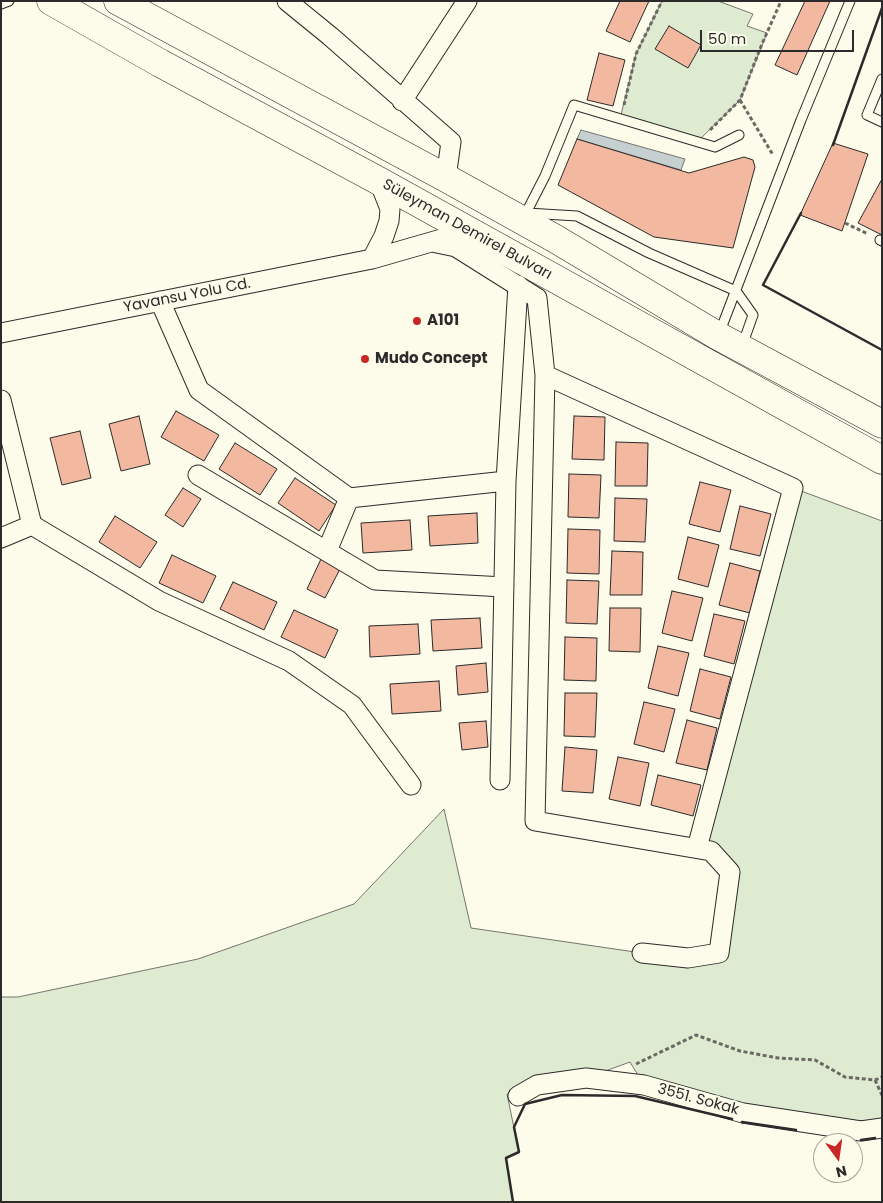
<!DOCTYPE html>
<meta charset="utf-8">
<style>
body{margin:0}
#map{position:relative;width:883px;height:1203px;overflow:hidden;background:#fdfbea;font-family:Poppins,sans-serif}
canvas{display:block}
.frame{position:absolute;inset:0;border:2px solid #2b2b2b;pointer-events:none}
.north{position:absolute;left:813px;top:1133px;width:50px;height:50px;box-sizing:border-box;background:#fdfbea;border:1px solid #a9a89e;border-radius:50%;rotate:166deg;font-size:14px;font-weight:700;line-height:20px;text-align:center;color:#2b2b2b}
.north::after{content:'';display:block;margin:auto;width:18px;height:22px;background:#c62828;clip-path:polygon(50% 0,100% 100%,50% 72%,0 100%)}
.scale{position:absolute;left:700px;top:30px;width:154px;height:22px;box-sizing:border-box;border:2px solid #2b2b2b;border-top:0;padding-left:6px;font-size:15px;line-height:18px;white-space:nowrap;color:#2b2b2b;-webkit-text-stroke:4px #fdfbea;paint-order:stroke}
</style>
<div id="map">
<canvas width="883" height="1203"></canvas>
<div class="frame"></div>
<div class="north">N</div>
<div class="scale">50 m</div>
</div>
<script>
const c = document.querySelector('canvas').getContext('2d');
c.lineJoin = 'round';
function paint(path, color) { c.fillStyle = color; c.fill(path, 'evenodd'); }
const shape = rows => new Path2D(rows.map(r => 'M' + r).join(''));
function trace(path, color, width, dash) { c.strokeStyle = color; c.lineWidth = width; c.lineCap = dash ? 'butt' : 'round'; c.setLineDash(dash || []); c.stroke(path); }
function drawText(font, color, halo, rows, align = 'center') {
  c.font = font + ' Poppins,sans-serif'; c.lineWidth = 4; c.setLineDash([]); c.textBaseline = 'middle'; c.strokeStyle = halo; c.fillStyle = color; for (const [text, x, y, turn = 0] of rows) {
    c.save(); c.translate(x, y); c.rotate((+turn || 0) * Math.PI / 180); c.textAlign = isNaN(turn) ? turn : align; if (halo) c.strokeText(text, 0, 0); c.fillText(text, 0, 0); c.restore();
  }
}
const green = shape([
 [662,1,718,1,753,14,747,26,767,33,740,100,697,142,620,119,636,54,662,1],
 [793,488,882,521,882,1128,861,1131,644,1085,630,1062,586,1078,518,1096,507,1094,519,1152,506,1158,513,1202,1,1202,1,997,18,997,198,959,354,904,444,809,471,928,642,953,719,953,730,872,697,848,793,488]
]);
paint(green, '#deebd1');
trace(green, '#74746e', 1);
const water = shape([
 [581,130,685,159,681,170,577,139,581,130]
]);
paint(water, '#c7d0d0');
trace(water, '#74746e', 1);
const building = shape([
 [620,1,649,1,630,42,606,31,620,1],
 [805,1,830,1,797,75,775,65,805,1],
 [669,26,701,45,688,68,655,49,669,26],
 [599,53,625,60,613,106,587,100,599,53],
 [577,139,689,173,744,157,753,160,755,167,733,248,654,237,558,185,577,139],
 [833,143,868,154,842,231,800,215,833,143],
 [882,179,882,235,858,223,882,179],
 [176,411,219,435,204,461,161,437,176,411],
 [139,416,150,464,121,471,109,424,139,416],
 [574,416,605,417,604,460,572,459,574,416],
 [80,431,91,478,62,485,50,438,80,431],
 [616,442,648,443,647,486,615,486,616,442],
 [235,443,277,469,260,495,219,469,235,443],
 [569,474,601,475,599,518,568,517,569,474],
 [295,478,336,505,319,531,278,503,295,478],
 [700,482,731,490,720,532,689,524,700,482],
 [183,488,201,499,183,527,165,515,183,488],
 [615,498,647,499,645,542,614,541,615,498],
 [740,506,771,514,760,556,730,549,740,506],
 [477,513,478,543,430,546,428,516,477,513],
 [115,516,157,542,140,568,99,542,115,516],
 [410,520,412,550,363,553,361,523,410,520],
 [568,529,600,530,599,574,567,573,568,529],
 [688,537,719,545,708,587,678,579,688,537],
 [612,551,643,552,642,595,610,595,612,551],
 [172,555,216,576,203,603,159,583,172,555],
 [321,559,340,569,325,598,307,589,321,559],
 [730,563,760,571,750,613,719,605,730,563],
 [567,580,599,581,597,624,566,623,567,580],
 [233,582,277,602,264,630,220,609,233,582],
 [672,591,703,598,692,641,662,633,672,591],
 [610,608,641,608,640,652,609,651,610,608],
 [294,610,338,630,325,658,281,637,294,610],
 [714,614,745,621,734,664,704,656,714,614],
 [480,618,482,648,433,651,431,620,480,618],
 [418,624,420,654,370,657,369,626,418,624],
 [565,637,597,638,596,681,564,680,565,637],
 [658,646,689,653,678,696,648,688,658,646],
 [486,663,488,692,458,695,456,666,486,663],
 [700,669,731,677,720,719,690,711,700,669],
 [439,681,441,711,392,714,390,684,439,681],
 [565,693,597,693,595,737,564,736,565,693],
 [644,702,675,709,664,752,634,744,644,702],
 [687,720,717,728,707,770,676,763,687,720],
 [486,721,488,747,462,750,459,723,486,721],
 [565,747,597,750,593,793,562,791,565,747],
 [618,757,649,763,640,806,609,799,618,757],
 [658,775,701,785,693,816,651,805,658,775]
]);
paint(building, '#f2b8a0');
trace(building, '#2b2b2b', 1);
const service = shape([
 [1,4,9,1],
 [882,79,867,115,882,122],
 [526,213,545,176,574,105,715,147,739,135],
 [527,213,577,216,649,253,736,291,753,315,742,346],
 [880,240,882,241],
 [719,334,801,120,850,1]
]);
const minor = shape([
 [287,1,330,36,451,142,446,178],
 [402,101,467,1],
 [432,242,456,247,537,298,545,375,535,821,711,851,730,872,719,953,688,958,642,953],
 [372,259,384,236,389,221,390,209,379,181],
 [160,301,199,390,349,498,506,481],
 [1,333,372,259,445,238],
 [545,375,793,488,697,848],
 [1,400,32,525,159,601,289,661,352,705,411,785],
 [198,475,375,580,504,587],
 [1,538,32,525],
 [327,551,349,498],
 [500,780,506,481,518,285],
 [518,1096,537,1085,586,1078,644,1085,743,1113,861,1131,882,1128]
]);
const trunk = shape([
 [51,1,160,63,379,181,882,460],
 [118,1,446,178,554,238,718,336,882,424]
]);
trace(service, '#2b2b2b', 11);
trace(minor, '#2b2b2b', 21);
trace(trunk, '#2b2b2b', 29);
trace(shape([
 [740,100,773,155],
 [624,105,636,54,662,1],
 [710,130,740,100,762,44,781,1],
 [845,223,868,234],
 [636,1064,696,1035,740,1051,778,1058,815,1060,845,1077,875,1080,882,1077],
 [875,1080,882,1095]
]), '#6a6964', 3, [4, 2.5]);
trace(service, '#fdfbea', 9);
trace(minor, '#fdfbea', 19);
trace(trunk, '#fdfbea', 28);
trace(shape([
 [833,145,882,8],
 [801,213,763,285,882,350],
 [742,1122,796,1130],
 [861,1140,875,1138],
 [513,1202,506,1158,519,1152,514,1127,525,1104,562,1095,635,1096,732,1119]
]), '#2b2b2b', 2.5);
for (const [x, y, r, color] of [
 [417,321,5,"#c62828"],
 [365,359,5,"#c62828"]
]) { const dot = new Path2D(); dot.arc(x, y, r, 0, 2 * Math.PI); c.fillStyle = color; c.fill(dot); trace(dot, '#fdfbea', 2); }
drawText('15px', '#2b2b2b', '#fdfbea', [
 ["Süleyman Demirel Bulvarı",467,230,29],
 ["Yavansu Yolu Cd.",187,296,-11],
 ["3551. Sokak",698,1100,15]
]);
drawText('bold 15px', '#2b2b2b', '#fdfbea', [
 ["A101",427,321],
 ["Mudo Concept",375,359]
], 'left');
</script>
